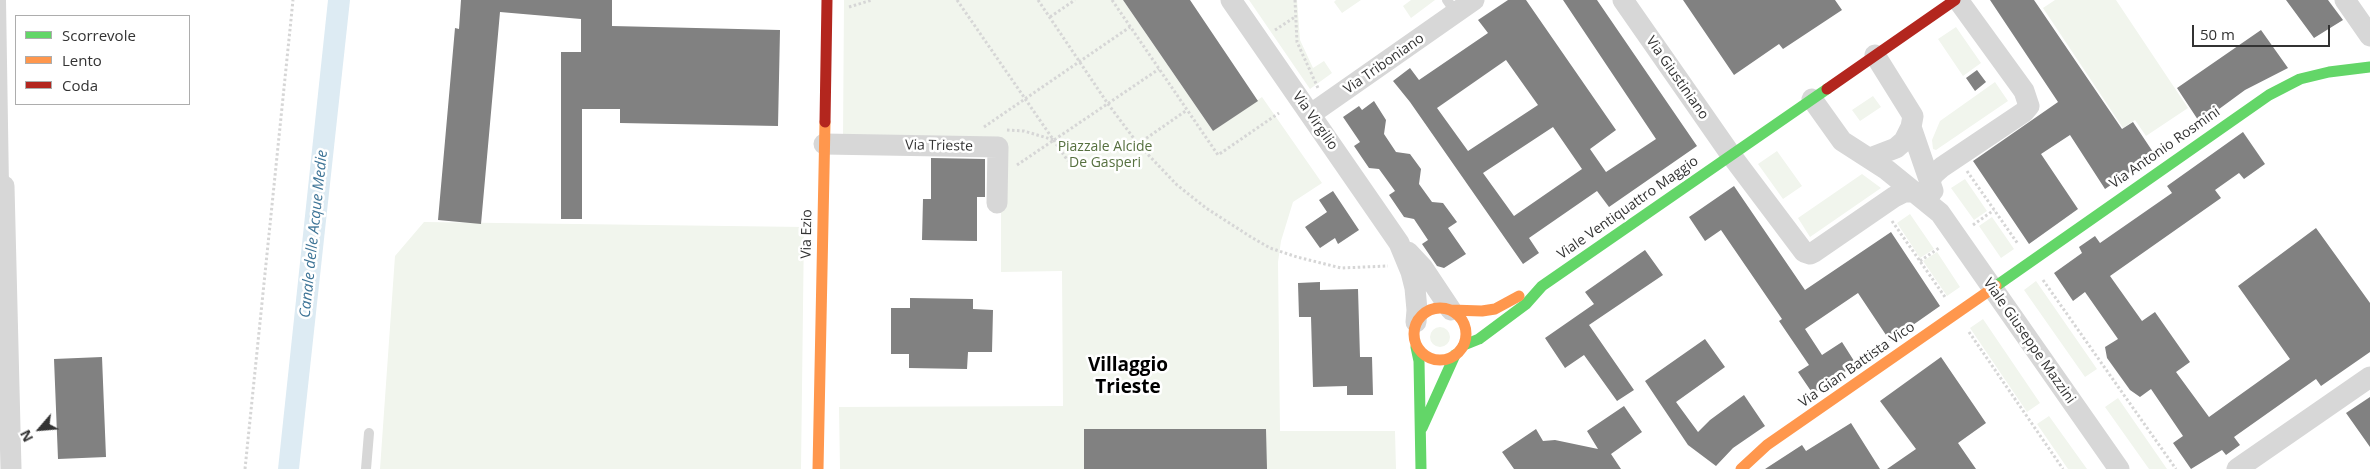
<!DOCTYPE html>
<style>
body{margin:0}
#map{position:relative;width:2370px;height:469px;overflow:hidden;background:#fff;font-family:"Open Sans",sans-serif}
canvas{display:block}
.legend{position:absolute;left:15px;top:15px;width:175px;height:90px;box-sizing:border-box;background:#fff;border:1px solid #adadad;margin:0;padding:6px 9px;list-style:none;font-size:15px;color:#333}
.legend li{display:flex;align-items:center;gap:10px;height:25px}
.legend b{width:25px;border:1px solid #adadad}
.north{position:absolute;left:15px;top:404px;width:50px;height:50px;-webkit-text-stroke:4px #fff;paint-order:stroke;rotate:243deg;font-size:14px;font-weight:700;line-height:20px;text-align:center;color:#333}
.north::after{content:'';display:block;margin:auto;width:18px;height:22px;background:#333;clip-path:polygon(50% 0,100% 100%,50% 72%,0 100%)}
.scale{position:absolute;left:2192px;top:25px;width:138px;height:22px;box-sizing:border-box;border:2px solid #333;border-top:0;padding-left:6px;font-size:15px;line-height:18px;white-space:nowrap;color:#333;-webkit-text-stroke:4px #fff;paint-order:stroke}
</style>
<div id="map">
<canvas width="2370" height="469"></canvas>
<ul class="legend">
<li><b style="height:6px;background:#63d668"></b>Scorrevole</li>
<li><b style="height:6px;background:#ff974d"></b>Lento</li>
<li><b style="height:6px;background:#b3261e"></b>Coda</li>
</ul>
<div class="north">N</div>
<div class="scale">50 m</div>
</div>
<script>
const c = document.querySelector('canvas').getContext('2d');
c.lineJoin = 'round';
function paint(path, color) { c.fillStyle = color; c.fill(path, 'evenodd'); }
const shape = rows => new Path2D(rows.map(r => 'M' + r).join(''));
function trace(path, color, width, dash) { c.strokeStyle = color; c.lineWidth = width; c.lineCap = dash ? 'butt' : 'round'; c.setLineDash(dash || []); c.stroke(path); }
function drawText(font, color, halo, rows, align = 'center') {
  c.font = font + ' "Open Sans",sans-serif'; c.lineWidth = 5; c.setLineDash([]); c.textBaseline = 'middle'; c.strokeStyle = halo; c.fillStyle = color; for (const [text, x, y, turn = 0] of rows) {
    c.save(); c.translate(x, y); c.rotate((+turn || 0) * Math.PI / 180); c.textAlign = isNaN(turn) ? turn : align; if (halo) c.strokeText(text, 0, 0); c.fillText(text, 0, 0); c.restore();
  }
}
paint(shape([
 [844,0,1123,0,1213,131,1262,97,1322,183,1293,202,1281,241,1278,262,1280,431,1395,431,1396,469,840,469,839,407,1063,406,1062,271,1001,272,1001,141,843,139],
 [1249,0,1297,0,1300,40,1313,68,1324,61,1332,73,1310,89],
 [1336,0,1361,0,1342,13,1334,2],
 [1411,0,1435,0,1411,18,1403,6],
 [2055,0,2116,0,2188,108,2146,136,2135,120,2123,128,2043,8],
 [1956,27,1981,63,1963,76,1938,39],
 [1995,82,2008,101,1936,150,1933,149,1932,140,1940,121],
 [1873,96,1881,107,1860,121,1852,110],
 [1777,151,1802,186,1783,199,1758,164],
 [1862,174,1881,188,1810,237,1798,218],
 [1965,179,1987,211,1974,220,1951,188],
 [1910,214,1934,249,1920,258,1897,223],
 [1992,217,2014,249,2001,258,1979,226],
 [424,222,804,227,801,469,380,469,395,256],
 [1937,252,1960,287,1947,296,1923,261],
 [2036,281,2097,369,2085,377,2024,290],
 [1983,319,2040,403,2027,412,1970,328],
 '1430 337a10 10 0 1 1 20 0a10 10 0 1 1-20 0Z',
 [2118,398,2167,469,2149,469,2105,407],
 [2049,416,2087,469,2068,469,2037,424]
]), '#f1f5ed');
paint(shape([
 [328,0,350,0,299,469,278,469]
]), '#ddebf3');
paint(shape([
 [461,0,612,0,612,26,780,30,778,126,620,123,620,109,582,109,582,219,561,219,561,52,581,52,581,19,500,12,481,224,438,220,455,28,459,29],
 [1123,0,1190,0,1258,101,1213,131],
 [1508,0,1526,0,1616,130,1590,149,1606,172,1656,139,1563,0,1597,0,1697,146,1609,207,1597,191,1529,238,1539,253,1523,264,1410,102,1393,81,1410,68,1419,80,1488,33,1478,20],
 [1506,60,1538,105,1468,151,1437,108],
 [1553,127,1582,169,1514,216,1483,173],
 [1683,0,1835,0,1842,10,1783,49,1779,44,1734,75],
 [1990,0,2034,0,2122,129,2133,122,2155,155,2105,189,2070,135,2041,154,2078,209,2029,244,1973,161,2058,102],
 [2286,0,2328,0,2343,20,2314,38],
 [2261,30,2288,68,2245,90,2200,123,2177,88],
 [1977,70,1986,82,1975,91,1966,78],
 [1374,101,1386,120,1384,134,1396,152,1410,154,1421,169,1419,184,1432,202,1443,203,1457,222,1448,228,1466,254,1444,268,1437,266,1422,244,1428,240,1414,219,1404,217,1389,195,1395,191,1379,169,1369,168,1354,146,1360,142,1343,117,1359,106,1362,110],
 [2243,132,2265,164,2244,179,2239,173,2215,190,2221,198,2110,276,2142,321,2155,312,2190,362,2176,372,2209,417,2290,359,2238,286,2316,228,2370,303,2370,352,2321,386,2316,379,2234,437,2240,445,2226,455,2222,450,2191,469,2173,443,2183,436,2151,389,2140,397,2130,390,2107,358,2105,347,2118,339,2085,292,2073,301,2054,273,2082,253,2079,247,2095,236,2100,243,2172,193,2167,186],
 [931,158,985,159,985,197,977,197,977,241,922,240,923,199,931,199],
 [1734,186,1805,290,1891,232,1940,306,1890,341,1858,293,1805,329,1822,355,1842,342,1856,364,1813,394,1798,372,1809,365,1779,321,1782,319,1721,230,1705,241,1689,217],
 [1333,191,1359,230,1338,244,1335,238,1320,248,1305,227,1327,212,1319,200],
 [1645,250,1663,275,1589,325,1634,390,1617,401,1584,355,1565,368,1545,338,1594,304,1585,292],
 [1320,282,1320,290,1358,289,1360,357,1372,357,1373,395,1347,395,1347,386,1313,387,1311,317,1299,317,1298,283],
 [910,298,973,299,973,309,993,310,992,352,968,352,967,369,909,368,909,354,891,354,891,308,910,308],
 [1705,339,1725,367,1676,402,1698,432,1710,420,1744,395,1765,426,1733,448,1716,466,1688,445,1645,381],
 [102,357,106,457,58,459,54,359],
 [1941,357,1986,423,1958,443,1976,469,1887,469,1916,449,1880,401],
 [2370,397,2370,447,2346,413],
 [1624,406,1642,432,1611,454,1621,469,1514,469,1502,452,1536,429,1543,441,1555,440,1598,449,1587,431],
 [1851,423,1880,469,1765,469,1802,445,1806,451],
 [1084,429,1266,429,1267,469,1084,469]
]), '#818181');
trace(shape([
 [957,0,1068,161],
 [1038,0,1108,104,1138,144,1177,185,1206,208,1251,237,1270,248,1297,257,1341,268,1388,266],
 [1112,0,1218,155,1279,113],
 [1295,0,1297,42,1318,88],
 [849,7,872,0],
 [1050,17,1075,0],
 [1275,30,1295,17],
 [984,127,1130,27],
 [1007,130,1024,131,1054,140],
 [1138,144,1187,110],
 [1017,165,1159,69],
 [1967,171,2018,244],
 [1892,221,1945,297],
 [1973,225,1994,210],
 [1920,261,1939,248],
 [2043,280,2176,469],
 [1969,332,2063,469],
 [245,469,293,0]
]), '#d6d6d6', 3, [2.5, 2.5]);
trace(shape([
 [1,0,4,186],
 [1447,0,1456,13],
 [366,469,369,433]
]), '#d7d7d7', 10);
trace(shape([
 [1231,0,1399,243,1411,272,1415,288,1417,310,1416,322],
 [1623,0,1731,155,1804,252,1810,254,1814,252,1894,197,1904,192,1914,192],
 [2345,0,2370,36],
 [1875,55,1913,116,1911,127,1933,191],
 [1812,99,1842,141,1887,170,1940,213,2119,469],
 [1311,114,1474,0],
 [824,144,998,147,997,203],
 [1870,158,1896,148,1904,141,1911,127],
 [1930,182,1933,175,1942,167,2024,112,2029,106,2024,91,1958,0],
 [0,186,4,186,11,469],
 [1408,252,1423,268,1451,310],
 [2237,469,2370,377]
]), '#d7d7d7', 21);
trace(shape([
 [1996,286,2269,95,2300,79,2329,72,2370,67],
 [1464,345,1479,339,1526,304,1542,286,1827,89],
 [1416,347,1419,361,1421,469],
 [1422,428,1455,355]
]), '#63d668', 11);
trace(shape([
 '1414 334a26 26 0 1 1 52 0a26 26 0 1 1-52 0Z',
 [1451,310,1482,311,1495,309,1519,296],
 [818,469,825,122],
 [1741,469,1767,445,1996,286]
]), '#ff974d', 11);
trace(shape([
 [1827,89,1955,0],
 [825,122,827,0]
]), '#b3261e', 11);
drawText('14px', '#333', '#fff', [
 ["Via Triboniano",1384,64,-35],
 ["Via Giustiniano",1677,78,55],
 ["Via Virgilio",1315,121,55],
 ["Via Trieste",939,146,1],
 ["Via Antonio Rosmini",2165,148,-35],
 ["Viale Ventiquattro Maggio",1628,208,-35],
 ["Via Ezio",807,234,-89],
 ["Viale Giuseppe Mazzini",2029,341,55],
 ["Via Gian Battista Vico",1857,365,-35]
]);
drawText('14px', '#56703f', '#fff', [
 ["Piazzale Alcide",1105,147],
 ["De Gasperi",1105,163]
]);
drawText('italic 15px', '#3f7597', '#fff', [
 ["Canale delle Acque Medie",314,234,-84]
]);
drawText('bold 19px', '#000', '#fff', [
 ["Villaggio",1128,366],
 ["Trieste",1128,388]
]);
</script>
